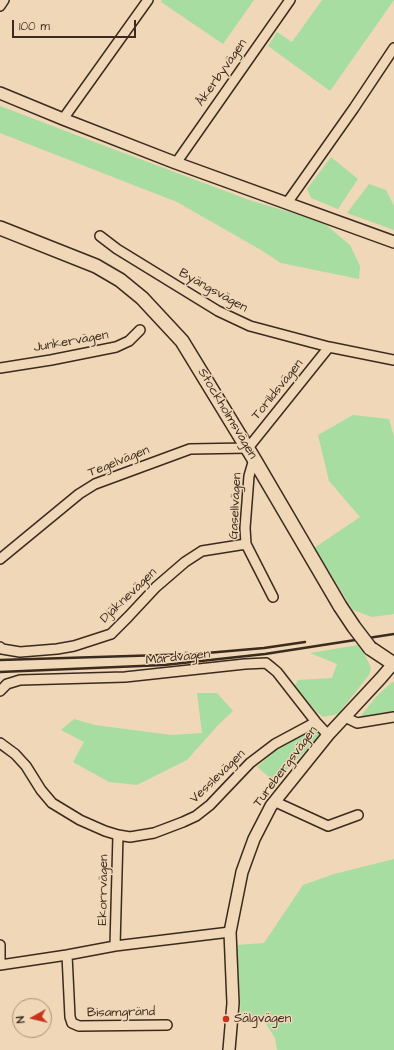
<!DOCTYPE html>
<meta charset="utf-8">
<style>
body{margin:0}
#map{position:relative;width:394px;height:1050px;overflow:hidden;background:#efd7b7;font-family:"Architects Daughter",sans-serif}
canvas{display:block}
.north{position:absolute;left:12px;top:998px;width:40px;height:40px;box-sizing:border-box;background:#efd7b7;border:1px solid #a7927a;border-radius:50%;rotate:262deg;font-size:11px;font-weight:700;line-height:16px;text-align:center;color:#3b2a1e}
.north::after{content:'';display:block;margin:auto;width:14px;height:18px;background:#c8321e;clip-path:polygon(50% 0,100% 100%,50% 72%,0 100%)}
.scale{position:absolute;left:12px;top:20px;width:124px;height:18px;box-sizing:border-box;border:2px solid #3b2a1e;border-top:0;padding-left:5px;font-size:12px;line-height:14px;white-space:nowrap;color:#3b2a1e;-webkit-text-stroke:3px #efd7b7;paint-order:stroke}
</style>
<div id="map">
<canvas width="394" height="1050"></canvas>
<div class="north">N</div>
<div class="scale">100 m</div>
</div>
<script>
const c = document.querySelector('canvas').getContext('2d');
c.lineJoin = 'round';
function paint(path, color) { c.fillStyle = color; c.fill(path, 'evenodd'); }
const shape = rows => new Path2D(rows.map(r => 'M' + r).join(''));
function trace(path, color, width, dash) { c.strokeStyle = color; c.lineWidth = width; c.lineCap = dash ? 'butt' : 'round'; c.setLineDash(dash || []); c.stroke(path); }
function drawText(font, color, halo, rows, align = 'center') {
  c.font = font + ' "Architects Daughter",sans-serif'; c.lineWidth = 3; c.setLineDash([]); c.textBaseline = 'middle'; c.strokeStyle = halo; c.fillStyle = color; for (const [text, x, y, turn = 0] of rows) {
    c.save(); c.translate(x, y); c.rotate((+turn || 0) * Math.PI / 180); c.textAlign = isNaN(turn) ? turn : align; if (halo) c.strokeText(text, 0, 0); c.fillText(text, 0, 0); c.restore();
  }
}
paint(shape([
 [162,0,254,0,223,44,161,2],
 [322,0,394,0,330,91,268,46,277,32,292,42],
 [0,106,105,146,249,200,306,217,326,225,350,245,360,266,359,279,281,263,261,250,177,202,0,133],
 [331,157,358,179,338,209,311,198,307,189],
 [369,184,386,190,394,206,394,230,347,213],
 [353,415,389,419,394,437,394,614,372,617,353,610,314,548,360,517,329,481,318,435],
 [358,645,364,653,371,668,369,675,338,714,323,717,318,713,294,687,298,680,332,678,337,664,310,653],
 [394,682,394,711,360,717,376,697,391,683],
 [197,693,217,693,233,711,219,724,187,760,137,785,109,782,73,762,84,742,61,730,74,719,95,725,171,735,202,733],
 [317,730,320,736,275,782,257,767,286,742,308,732],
 [394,859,394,1050,277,1050,275,1038,263,1019,241,1019,237,945,264,943,303,885,334,874]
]), '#a7dda1');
const minor = shape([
 [0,6,4,0],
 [63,119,148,0],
 [176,163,290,0],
 [287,203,354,108,394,48],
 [100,236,117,249,218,311,250,326,329,347,394,360],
 [0,368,51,360,116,347,129,341,140,330],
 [254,459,249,476,245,528,246,544,273,597],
 [0,559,79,494,95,484,190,449,248,448,329,347],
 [0,647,2,649,20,652,57,649,74,646,111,634,128,617,156,587,185,562,202,551,246,544],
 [0,691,7,684,20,680,125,677,245,664,266,663,271,667,277,672,316,722,328,735],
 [345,717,357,723,394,717],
 [0,743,15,754,26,766,41,790,52,803,80,820,105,831,118,835,130,837,154,833,183,822,196,816,210,805,250,763,275,744,316,722],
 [276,801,280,804,328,826,358,815],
 [0,945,0,965],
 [115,946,118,835],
 [67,955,70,1017,72,1023,79,1026,167,1025],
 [0,965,67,955,115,946,230,932]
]);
const tertiary = shape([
 [0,93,63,119,176,163,394,242],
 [229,1050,233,1003,230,932,242,872,254,839,271,806,328,735,381,678,393,664]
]);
const secondary = shape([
 [0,228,96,266,120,280,142,298,182,341,254,459,340,606],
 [370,648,394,664]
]);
trace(minor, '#3b2a1e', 12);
trace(tertiary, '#3b2a1e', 14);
trace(secondary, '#3b2a1e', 16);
trace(minor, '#efd7b7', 9);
trace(tertiary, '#efd7b7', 11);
trace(secondary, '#efd7b7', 13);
trace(shape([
 [0,660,195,654,264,648,305,642],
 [0,672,164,665,265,654,394,634]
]), '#3b2a1e', 2.5);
const secondaryBridge = shape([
 [340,606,354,627,370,648]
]);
trace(secondaryBridge, '#3b2a1e', 16, []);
trace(secondaryBridge, '#efd7b7', 13);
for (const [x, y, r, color] of [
 [226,1019,4,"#c8321e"]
]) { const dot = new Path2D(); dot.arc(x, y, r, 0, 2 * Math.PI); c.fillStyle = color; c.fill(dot); trace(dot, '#efd7b7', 1.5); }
drawText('13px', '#3b2a1e', '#efd7b7', [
 ["Åkerbyvägen",222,73,-55],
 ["Byängsvägen",213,291,29],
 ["Junkervägen",71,342,-10],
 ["Torildsvägen",278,390,-51],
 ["Stockholmsvägen",227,414,59],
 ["Tegelvägen",119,462,-22],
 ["Gasellvägen",236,506,-87],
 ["Djäknevägen",129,596,-44],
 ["Mårdvägen",178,658,-6],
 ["Turebergsvägen",286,767,-53],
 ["Vesslevägen",218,777,-44],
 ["Ekorrvägen",104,890,-89],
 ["Bisamgränd",121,1013,-1]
]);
drawText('13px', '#3b2a1e', '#efd7b7', [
 ["Sälgvägen",234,1019]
], 'left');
</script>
